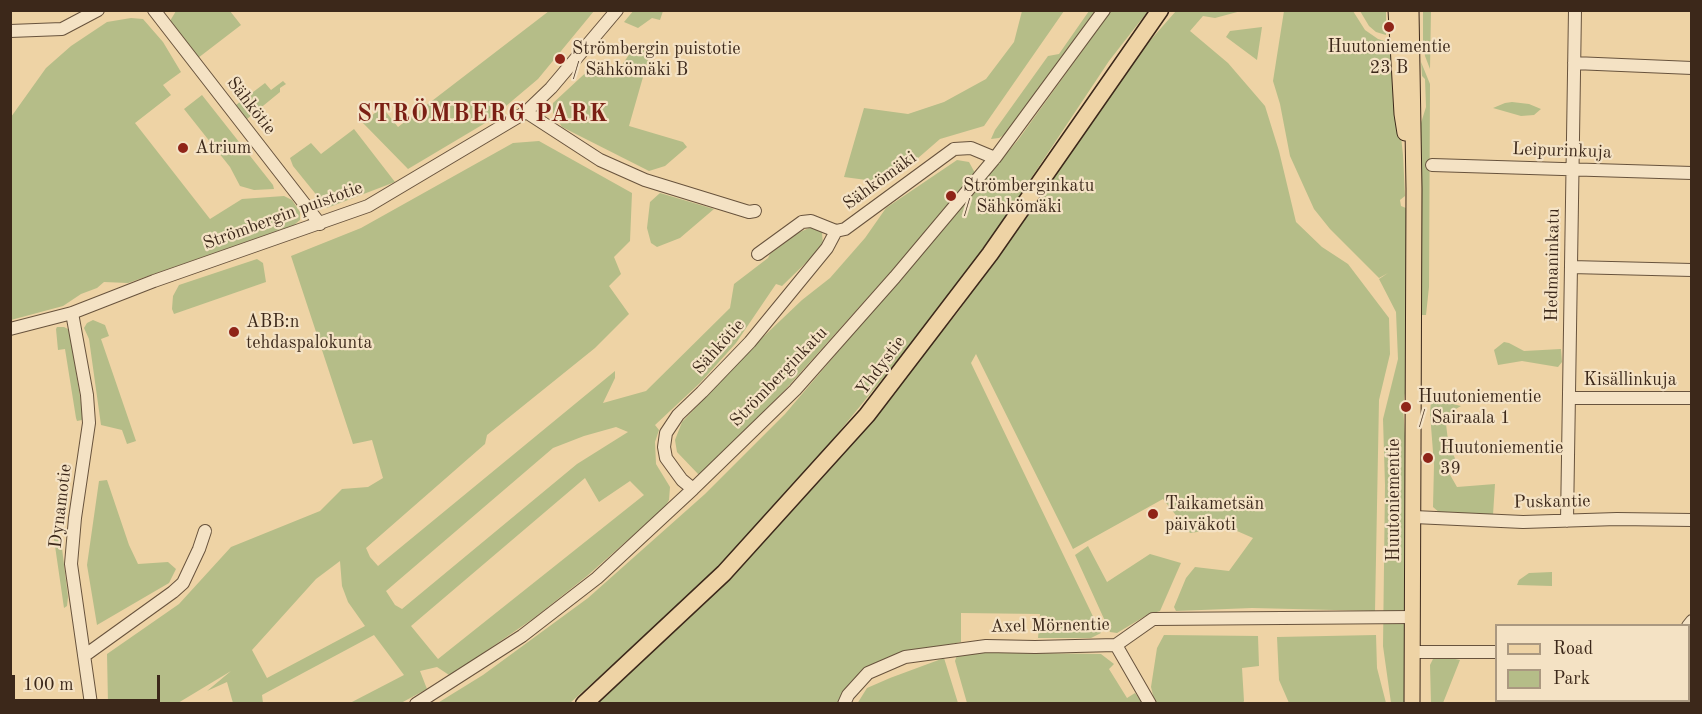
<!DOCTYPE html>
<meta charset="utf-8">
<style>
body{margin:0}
#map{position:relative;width:1702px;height:714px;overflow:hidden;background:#eed3a5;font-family:"Old Standard TT",serif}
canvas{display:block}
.frame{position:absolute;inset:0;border:12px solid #3c281a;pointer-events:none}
.legend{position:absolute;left:1495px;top:624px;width:195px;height:78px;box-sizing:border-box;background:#f4e2c4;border:2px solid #aa9880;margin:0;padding:8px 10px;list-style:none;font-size:18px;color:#3c281a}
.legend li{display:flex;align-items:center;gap:12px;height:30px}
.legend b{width:30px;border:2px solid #aa9880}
.scale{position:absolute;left:12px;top:675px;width:148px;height:27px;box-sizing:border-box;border:3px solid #3c281a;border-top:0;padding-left:8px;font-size:18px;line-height:21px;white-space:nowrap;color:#3c281a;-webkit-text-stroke:4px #f4e2c4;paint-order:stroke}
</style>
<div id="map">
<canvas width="1702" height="714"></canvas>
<div class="frame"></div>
<ul class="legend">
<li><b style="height:8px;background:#eed3a5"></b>Road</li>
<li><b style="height:16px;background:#b5bd88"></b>Park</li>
</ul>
<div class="scale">100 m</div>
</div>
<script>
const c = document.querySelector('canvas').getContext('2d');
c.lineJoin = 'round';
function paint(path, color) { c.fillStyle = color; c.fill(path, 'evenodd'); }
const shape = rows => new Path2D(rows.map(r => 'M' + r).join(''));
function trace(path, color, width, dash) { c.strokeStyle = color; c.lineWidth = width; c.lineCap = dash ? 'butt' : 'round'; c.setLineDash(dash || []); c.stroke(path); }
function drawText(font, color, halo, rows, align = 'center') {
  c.font = font + ' "Old Standard TT",serif'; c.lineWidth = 4.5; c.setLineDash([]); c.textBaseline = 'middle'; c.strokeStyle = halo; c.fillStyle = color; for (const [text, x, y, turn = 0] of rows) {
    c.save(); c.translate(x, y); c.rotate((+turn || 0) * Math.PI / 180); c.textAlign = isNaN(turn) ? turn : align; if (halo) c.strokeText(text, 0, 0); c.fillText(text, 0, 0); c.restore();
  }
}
paint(shape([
 [634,10,663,10,663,11,660,20,652,18,638,28,624,22],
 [1289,10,1353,11,1365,30,1378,39,1391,43,1403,155,1405,196,1400,200,1401,206,1406,208,1407,380,1403,406,1405,436,1404,703,1391,703,1383,646,1385,485,1383,419,1398,359,1396,312,1379,279,1388,273,1379,278,1330,229,1314,209,1290,156,1280,104,1273,81,1284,11],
 [176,11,230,11,241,25,198,58,170,21],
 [549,11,594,11,538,79,487,122,408,169,363,123,382,107,398,127],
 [1022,11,1064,11,984,126,940,139,902,172,874,181,844,177,864,108,908,114,944,102,986,79,1014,42],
 [1089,11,1096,11,1009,132,999,138,991,139,995,130,1048,56,1059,54],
 [1111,11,1148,11,1109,61,998,228,933,317,803,476,726,559,651,631,570,703,436,704,483,675,588,598,705,494,785,414,1018,140],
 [1176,11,1241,11,1215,18,1203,16,1190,31,1228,63,1265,106,1279,151,1296,222,1322,247,1348,264,1389,318,1390,354,1379,400,1375,611,1252,608,1176,611,1174,607,1186,578,1195,567,1229,571,1253,538,1221,524,1212,530,1190,533,1163,499,1073,549,976,354,971,363,1101,633,1091,638,1038,638,1040,614,961,613,961,642,908,654,865,672,840,703,597,704,703,605,823,477,958,312,1126,68],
 [1360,11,1386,11,1386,35,1376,32,1369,26],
 [1423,11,1431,11,1430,69,1425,56,1423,42],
 [131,18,143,19,163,42,181,72,163,85,171,95,135,123,210,219,242,199,284,196,292,200,300,212,300,220,294,225,128,283,104,282,97,288,81,294,63,306,11,320,11,117,46,68,71,46,107,22],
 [1262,27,1257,60,1226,37,1230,31],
 [637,43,649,56,629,126,683,142,687,147,665,166,649,171,562,127,553,113,553,103,593,66,613,78],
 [1421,62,1430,84,1429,287,1426,315,1422,315,1421,123,1426,107,1425,79,1422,76],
 [283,81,286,84,280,88,280,92,247,119,236,105,265,83,271,90],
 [202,95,273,185,274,189,254,190,240,186,230,167,184,109],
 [1512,102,1529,104,1541,109,1534,115,1521,116,1493,108,1505,103],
 [354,129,395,182,327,208,293,166,290,158,311,143,321,154],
 [539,141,632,193,630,241,614,257,621,274,609,286,629,314,595,348,487,435,485,444,366,548,370,557,378,566,615,371,615,378,603,403,646,391,730,308,734,284,768,258,770,254,798,233,811,227,822,232,823,246,782,286,776,284,736,343,700,383,655,425,659,430,655,442,656,464,670,487,669,500,665,507,587,576,534,618,457,671,449,675,437,667,420,671,427,689,401,703,350,703,404,675,374,635,262,695,263,703,233,703,227,682,207,691,231,671,178,703,108,703,107,654,179,604,231,547,320,511,342,489,368,487,383,478,372,440,353,444,291,256,361,228,513,143],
 [616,427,628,432,577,464,402,609,395,605,386,591,553,448,584,436],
 [585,478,599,502,630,481,644,495,438,659,411,626],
 [340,561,342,586,348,602,365,626,267,678,252,650,316,579],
 [957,160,969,162,975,173,930,228,784,391,699,475,677,452,675,440,682,422,762,338,802,300,830,278,865,238,886,208],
 [660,193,714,209,680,238,657,247,651,243,647,228,650,202],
 [257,259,263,263,266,282,174,314,172,309,173,296,179,285],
 [93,320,105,325,109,336,101,339,136,441,127,444,122,430,101,425,89,339,84,328,87,323],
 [57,327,64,327,68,329,70,334,82,409,82,420,77,421,76,418,65,349,58,350,56,329],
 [1504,342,1509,343,1524,351,1561,349,1562,362,1558,367,1522,361,1498,365,1494,350],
 [1436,400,1461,406,1445,415,1448,441,1458,466,1449,473,1457,487,1495,484,1493,515,1440,513,1433,507,1434,465,1430,413,1431,401],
 [107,480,129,545,138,564,168,562,176,569,169,583,97,625,87,565,99,481],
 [54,539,61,540,68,597,67,606,64,608],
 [1088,546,1107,582,1150,554,1181,563,1160,611,1147,615,1117,633,1110,632,1075,555],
 [1552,572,1552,586,1517,585,1519,580,1529,573],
 [1164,635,1258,636,1259,666,1242,668,1244,701,1243,703,1155,703,1151,687,1157,648],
 [1376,635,1377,668,1386,703,1289,703,1279,680,1277,637],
 [965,652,1101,654,1114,664,1109,669,1127,698,1135,693,1143,703,967,703,955,661,957,655],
 [1441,656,1460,660,1443,703,1431,703,1430,665,1434,657],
 [944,658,958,703,857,704,867,688,890,678]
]), '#b5bd88');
const minor = shape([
 [154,10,320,224],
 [10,31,62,29,98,10],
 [1574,63,1692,68],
 [526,112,600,160,645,180,749,212,755,211],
 [1432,165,1692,173],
 [758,254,802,222,811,221,836,231,845,229,954,149,971,148,995,158],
 [1571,267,1692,270],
 [72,313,87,395,89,423,75,518,71,564,91,704],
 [10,329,72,313,154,281,368,206,526,112,551,88,617,10],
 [1569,398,1692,398],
 [693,489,682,480,666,458,664,447,666,433,678,415,702,392,750,342,827,248,836,231],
 [1414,517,1523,522,1617,519,1692,520],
 [1567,521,1575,10],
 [1688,626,1692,621],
 [1116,645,1150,704],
 [1412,652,1496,652],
 [84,656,173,592,183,583,199,549,205,531],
 [416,704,522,636,597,578,693,489,795,390,895,277,995,158,1104,10],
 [844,704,848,695,868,673,905,657,986,646,1035,647,1116,645,1153,619,1413,617],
 [1641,704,1642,700]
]);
const major = shape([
 [1396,10,1402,114,1405,133],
 [1411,10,1414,189,1412,704]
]);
const highway = shape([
 [584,704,724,573,867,415,990,254,1160,10]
]);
trace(minor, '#68533d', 14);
trace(major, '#3c281a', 17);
trace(highway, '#3c281a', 19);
trace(minor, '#f4e2c4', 12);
trace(major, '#eed3a5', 15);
trace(highway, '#eed3a5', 16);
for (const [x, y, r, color] of [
 [1389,27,6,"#8f2418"],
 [560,59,6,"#8f2418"],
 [183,148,6,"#8f2418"],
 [951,196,6,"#8f2418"],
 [234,332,6,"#8f2418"],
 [1406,407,6,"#8f2418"],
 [1428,458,6,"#8f2418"],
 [1153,514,6,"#8f2418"]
]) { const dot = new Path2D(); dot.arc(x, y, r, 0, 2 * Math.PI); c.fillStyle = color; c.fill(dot); trace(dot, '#f4e2c4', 2); }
drawText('18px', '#3c281a', '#f4e2c4', [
 ["Huutoniementie",1389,47,"center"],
 ["23 B",1389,68,"center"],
 ["Strömbergin puistotie",572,49],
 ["/ Sähkömäki B",572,70],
 ["Atrium",195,148],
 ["Strömberginkatu",963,186],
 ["/ Sähkömäki",963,207],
 ["ABB:n",246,322],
 ["tehdaspalokunta",246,343],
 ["Huutoniementie",1418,397],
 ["/ Sairaala 1",1418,418],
 ["Huutoniementie",1440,448],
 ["39",1440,469],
 ["Taikametsän",1165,504],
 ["päiväkoti",1165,525]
], 'left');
drawText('18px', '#3c281a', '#f4e2c4', [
 ["Sähkötie",251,106,52],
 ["Leipurinkuja",1562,151,2],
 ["Sähkömäki",880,181,-36],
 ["Strömbergin puistotie",283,216,-20],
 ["Hedmaninkatu",1553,265,-89],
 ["Sähkötie",719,347,-48],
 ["Yhdystie",881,366,-53],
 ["Strömberginkatu",779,377,-46],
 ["Kisällinkuja",1630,380],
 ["Huutoniementie",1394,500,-90],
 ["Puskantie",1552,502,-1],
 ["Dynamotie",61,506,-83],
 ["Axel Mörnentie",1050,626,-1]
]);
c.letterSpacing = '1.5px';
drawText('bold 24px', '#7a1f14', '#f4e2c4', [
 ["STRÖMBERG PARK",483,115]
]);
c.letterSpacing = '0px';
</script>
